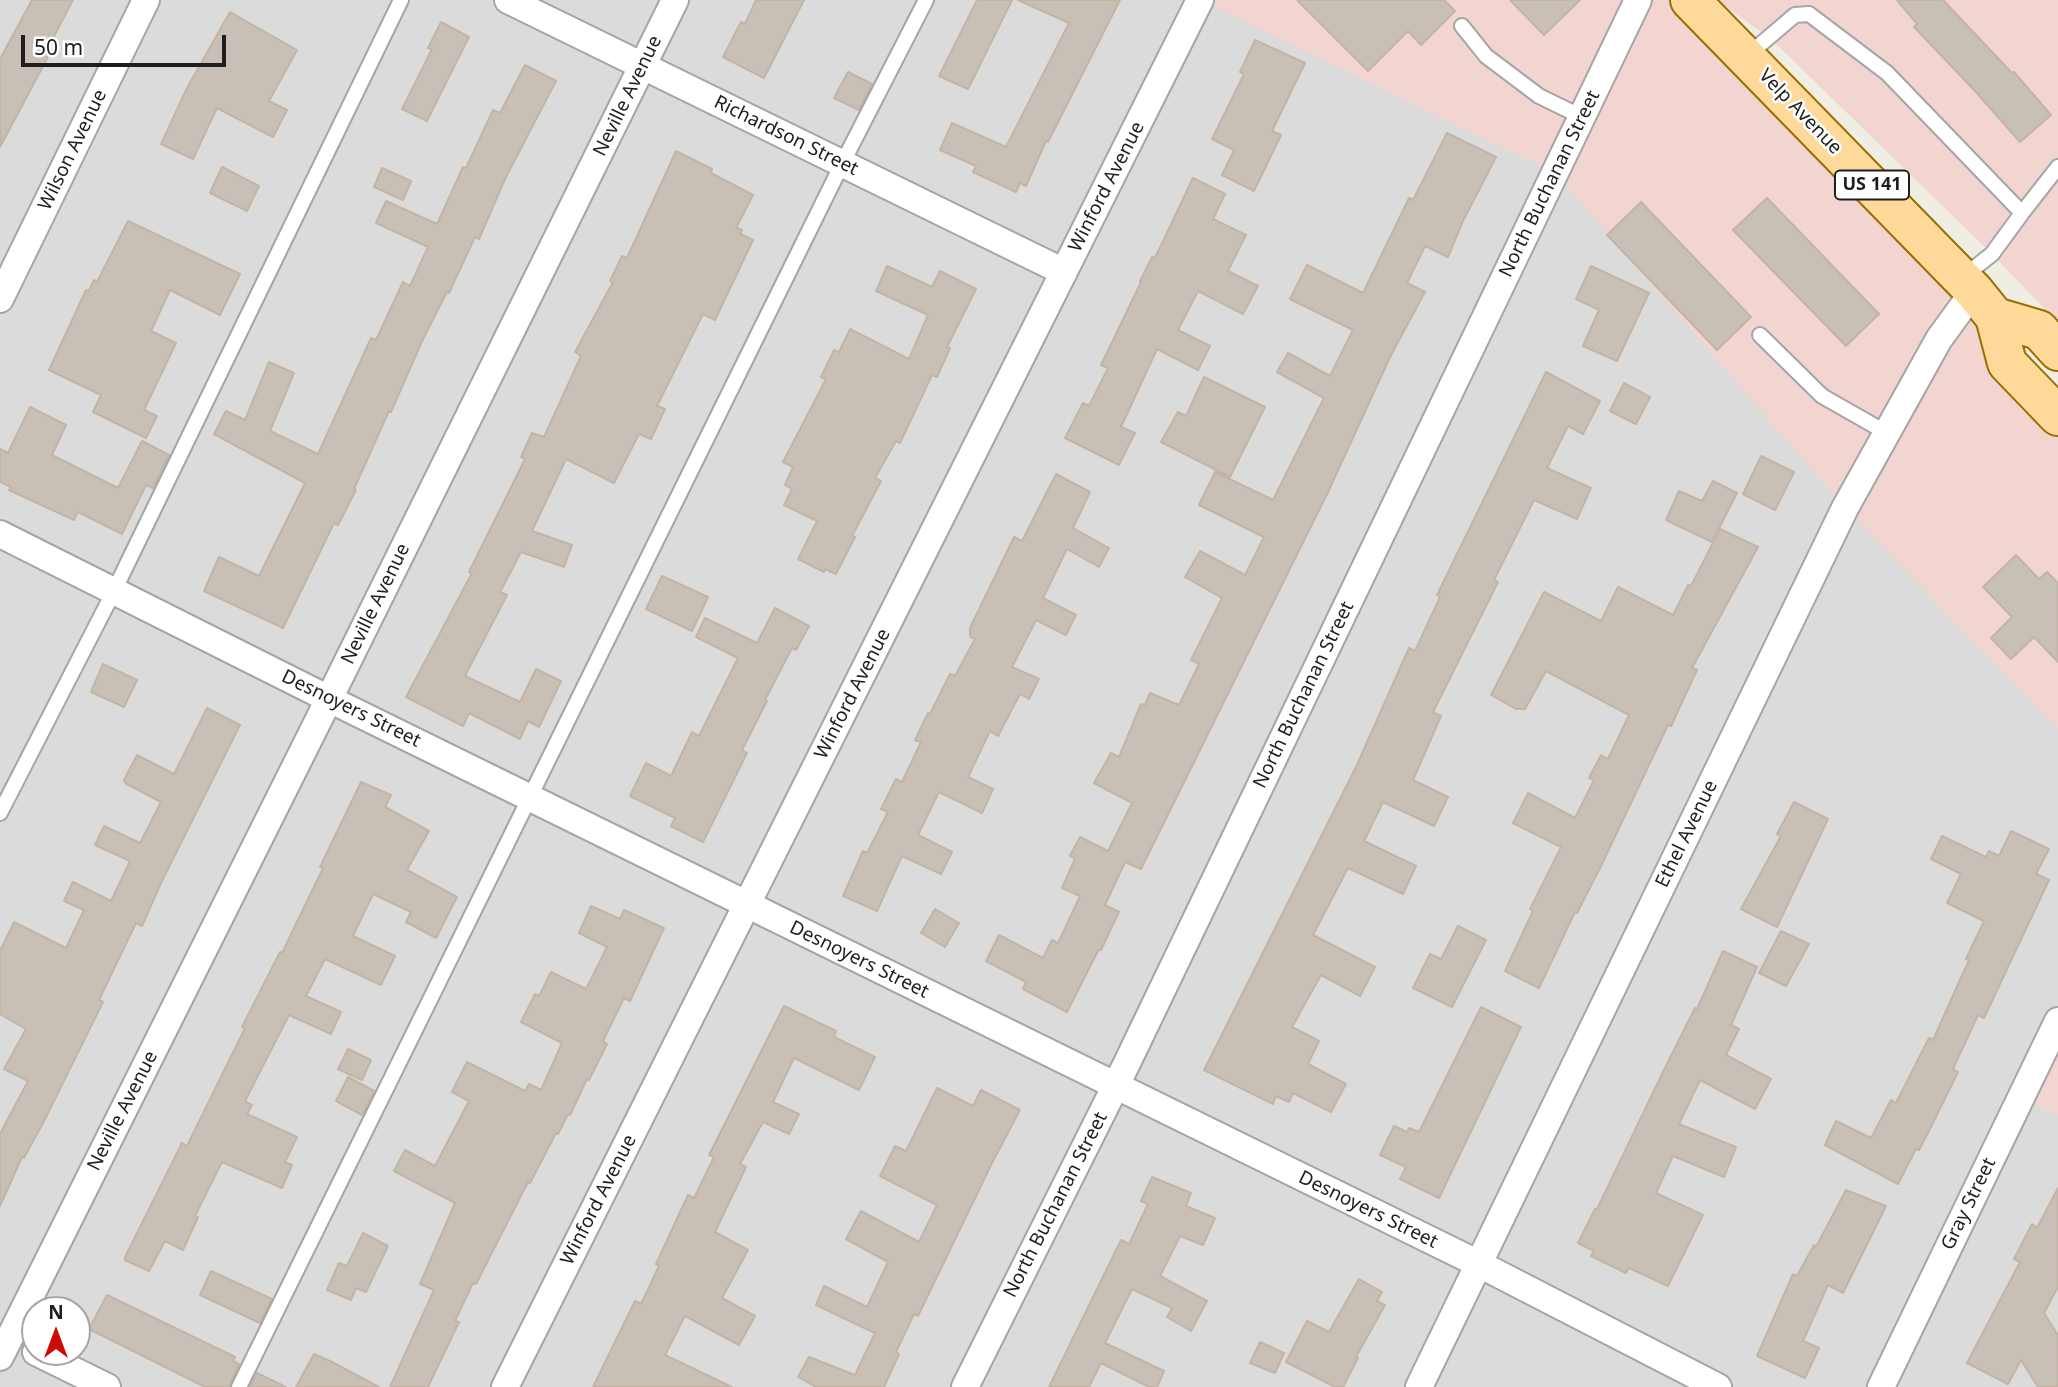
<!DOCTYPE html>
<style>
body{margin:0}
#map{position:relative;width:2058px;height:1387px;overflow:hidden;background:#f0ede3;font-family:"Noto Sans",sans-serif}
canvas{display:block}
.north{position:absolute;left:21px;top:1296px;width:70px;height:70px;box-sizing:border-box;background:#fff;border:2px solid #a5a5a5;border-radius:50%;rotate:0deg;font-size:19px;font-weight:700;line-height:28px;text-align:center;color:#1e1e1e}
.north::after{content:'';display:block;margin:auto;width:24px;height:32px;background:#cc0c00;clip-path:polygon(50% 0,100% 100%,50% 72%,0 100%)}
.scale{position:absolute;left:21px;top:35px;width:205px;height:32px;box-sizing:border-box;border:4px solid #1e1e1e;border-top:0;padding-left:9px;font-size:21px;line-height:24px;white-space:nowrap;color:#1e1e1e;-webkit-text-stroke:5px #fff;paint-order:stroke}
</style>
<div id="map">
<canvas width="2058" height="1387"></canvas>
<div class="north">N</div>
<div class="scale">50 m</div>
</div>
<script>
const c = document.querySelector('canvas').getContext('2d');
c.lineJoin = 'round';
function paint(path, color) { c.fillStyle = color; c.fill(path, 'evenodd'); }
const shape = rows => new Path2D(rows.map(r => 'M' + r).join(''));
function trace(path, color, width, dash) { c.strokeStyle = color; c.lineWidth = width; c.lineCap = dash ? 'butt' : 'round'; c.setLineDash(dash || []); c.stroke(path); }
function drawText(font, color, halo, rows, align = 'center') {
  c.font = font + ' "Noto Sans",sans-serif'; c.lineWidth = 5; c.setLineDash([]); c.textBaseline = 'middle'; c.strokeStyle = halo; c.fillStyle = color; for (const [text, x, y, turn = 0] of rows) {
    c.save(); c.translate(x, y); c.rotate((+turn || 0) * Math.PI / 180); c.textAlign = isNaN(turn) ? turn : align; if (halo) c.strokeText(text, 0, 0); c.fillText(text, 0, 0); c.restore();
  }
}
paint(shape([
 [0,0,1645,0,2058,728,2058,1021,2021,1096,2058,1116,2058,1387,0,1387],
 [35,1310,77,1310,77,1352,35,1352]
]), '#dcdbdb');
paint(shape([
 [1201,0,1690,0,1746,56,2058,416,2058,729,1845,508,1555,173],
 [1716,0,2058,0,2058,323,1992,254,1770,38],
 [2058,1021,2058,1116,2021,1096]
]), '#f2d4d1');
const building = shape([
 [32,0,73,0,45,53,49,55,0,147,0,59,32,0],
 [756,0,804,0,764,78,723,57,741,22,745,24,756,0],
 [977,0,1012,0,968,89,939,76,977,0],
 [1018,0,1120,0,1048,142,1046,141,1026,186,1020,183,1016,192,973,172,976,166,940,150,952,123,1006,147,1069,23,1018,0],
 [1297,0,1444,0,1455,11,1421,45,1408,31,1368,71,1297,0],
 [1510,0,1580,0,1544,35,1510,0],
 [1897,0,1943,0,2012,73,2014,72,2051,115,2020,142,1975,91,1914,27,1917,24,1897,0],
 [230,12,297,50,269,101,287,110,273,137,217,108,193,159,161,144,187,88,230,12],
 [441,22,469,37,427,121,402,109,432,49,428,48,441,22],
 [1255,40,1305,63,1272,131,1281,135,1254,191,1222,175,1234,150,1212,139,1244,74,1240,72,1255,40],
 [525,65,556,81,505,179,479,239,475,237,449,293,447,292,423,339,391,412,389,411,354,489,356,490,338,525,334,523,283,628,204,591,219,557,259,576,305,483,214,434,226,411,245,420,269,362,294,373,270,431,318,454,371,338,376,340,403,282,410,286,428,247,376,223,386,201,437,224,463,167,466,168,493,110,500,113,525,65],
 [848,72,872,84,859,110,834,98,848,72],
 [1447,133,1496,157,1462,223,1448,257,1425,246,1407,283,1425,292,1391,355,1329,490,1141,869,1125,862,1105,905,1119,912,1101,950,1099,949,1067,1012,1023,989,1026,982,986,961,999,935,1043,958,1052,940,1058,943,1080,896,1062,888,1075,859,1070,856,1080,837,1108,851,1132,803,1094,783,1111,753,1119,757,1141,704,1145,705,1150,693,1179,705,1199,664,1191,660,1222,598,1185,577,1200,551,1245,575,1264,537,1199,505,1215,472,1273,500,1324,398,1277,372,1288,353,1330,376,1353,330,1290,299,1307,265,1363,293,1409,198,1413,200,1447,133],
 [676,151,712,169,711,173,753,195,736,228,742,230,740,234,753,240,715,320,703,314,657,406,665,409,651,439,639,434,614,483,566,459,532,531,572,545,564,567,521,552,500,592,507,595,465,676,520,702,536,669,561,681,539,727,528,721,520,739,469,713,463,726,406,697,472,573,469,572,525,459,521,457,532,433,544,437,581,356,575,352,613,282,610,281,622,256,627,258,676,151],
 [222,167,259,186,247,211,210,193,222,167],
 [382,168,411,181,403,200,374,187,382,168],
 [1193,178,1225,194,1213,219,1246,235,1228,271,1258,286,1243,314,1198,291,1178,330,1210,346,1198,370,1157,349,1121,427,1135,433,1119,465,1065,438,1083,403,1089,406,1108,368,1101,365,1141,282,1140,281,1152,257,1155,258,1193,178],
 [1767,198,1879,314,1846,346,1733,230,1767,198],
 [1641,202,1751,317,1717,350,1607,235,1641,202],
 [128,221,240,274,220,315,170,290,151,331,176,343,144,410,157,416,146,438,93,412,101,395,49,370,86,290,89,291,94,280,97,282,128,221],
 [887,266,932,287,940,271,976,289,947,347,950,348,937,377,932,375,900,443,896,441,875,478,881,481,852,536,855,537,836,574,825,569,824,572,798,559,817,521,784,505,792,489,785,485,793,467,783,462,826,379,821,377,834,350,839,352,850,329,909,359,928,315,876,291,887,266],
 [1591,266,1649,293,1617,361,1583,346,1599,310,1576,299,1591,266],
 [1546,372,1600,401,1583,434,1568,426,1547,468,1591,488,1577,519,1534,500,1494,580,1498,582,1433,712,1441,716,1413,780,1448,797,1434,826,1383,802,1364,841,1416,866,1403,894,1348,868,1313,935,1375,967,1360,996,1321,975,1292,1027,1319,1041,1308,1064,1346,1084,1331,1112,1293,1093,1289,1102,1276,1096,1273,1104,1204,1070,1356,767,1409,648,1415,651,1440,597,1437,595,1546,372],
 [1204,377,1265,407,1230,477,1161,442,1178,412,1186,416,1204,377],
 [1624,383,1650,397,1636,424,1610,411,1624,383],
 [30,407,66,425,52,455,118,488,142,441,169,455,153,488,146,485,122,534,78,512,74,520,9,490,11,487,0,482,0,449,8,453,30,407],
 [1761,456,1794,472,1775,510,1743,494,1761,456],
 [1056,474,1090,492,1073,528,1109,548,1099,567,1067,549,1043,598,1076,615,1066,635,1036,620,1012,667,1039,679,1029,699,1020,694,998,736,990,731,968,777,993,789,982,813,939,792,918,835,952,852,941,874,902,856,877,911,843,896,863,851,867,853,888,812,881,809,896,779,902,782,921,742,915,740,928,713,930,714,950,674,955,676,975,639,970,637,970,628,1014,537,1022,541,1056,474],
 [1713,481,1737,493,1712,542,1666,520,1679,491,1702,501,1713,481],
 [1720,529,1758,547,1692,668,1697,670,1671,726,1668,725,1601,866,1577,913,1575,912,1539,988,1505,971,1533,911,1530,909,1561,847,1513,823,1528,793,1575,818,1594,780,1589,778,1601,755,1608,759,1629,715,1546,671,1525,709,1516,709,1491,695,1544,592,1601,621,1618,587,1673,615,1688,585,1691,586,1720,529],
 [2016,555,2039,579,2047,572,2058,583,2058,662,2034,637,2011,659,1991,638,2012,617,1983,587,2016,555],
 [662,576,708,597,692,631,646,609,662,576],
 [775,608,809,626,796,650,792,648,765,700,767,701,742,750,747,753,703,842,671,826,675,818,630,796,646,763,671,776,692,732,699,736,738,658,696,637,705,618,757,643,775,608],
 [103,664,137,680,124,707,91,692,103,664],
 [207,708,240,725,161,883,142,926,136,923,99,1000,103,1002,44,1121,24,1158,22,1157,0,1206,0,1134,28,1081,4,1069,26,1029,0,1014,0,951,14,922,66,948,84,910,64,901,73,882,111,901,130,861,95,845,104,826,140,843,161,802,125,783,124,780,137,755,174,774,207,708],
 [361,782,391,795,385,807,429,831,407,870,457,897,436,938,406,922,411,912,373,894,353,936,395,956,381,985,325,959,306,996,341,1012,331,1034,289,1015,245,1101,252,1105,247,1114,297,1137,285,1162,292,1165,282,1188,222,1162,195,1216,198,1217,183,1250,165,1241,149,1271,125,1260,125,1257,182,1143,187,1146,245,1028,242,1027,280,952,282,953,323,868,320,867,361,782],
 [1794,802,1828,819,1777,927,1741,909,1781,836,1777,834,1794,802],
 [2011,831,2049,849,2036,874,2049,880,1984,1018,1978,1015,1953,1069,1958,1072,1929,1131,1919,1150,1916,1149,1898,1184,1825,1145,1836,1121,1871,1138,1891,1100,1896,1103,1929,1038,1933,1040,1969,960,1966,959,1984,921,1947,903,1961,874,1931,859,1942,836,1986,857,1989,851,1999,856,2011,831],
 [591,906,620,919,624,910,664,928,630,1001,624,998,603,1041,607,1044,589,1080,587,1079,570,1115,568,1114,558,1134,556,1133,530,1183,528,1182,476,1284,473,1283,455,1321,459,1322,428,1387,390,1387,434,1290,420,1284,455,1203,394,1171,405,1150,435,1166,469,1101,452,1092,467,1062,525,1091,529,1084,541,1090,562,1043,521,1022,535,994,539,996,551,972,586,989,607,947,579,933,591,906],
 [935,909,959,923,945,947,921,933,935,909],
 [1458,926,1486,940,1452,1007,1413,988,1430,954,1441,959,1458,926],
 [1781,931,1809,944,1786,986,1759,973,1781,931],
 [1723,951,1757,967,1731,1025,1739,1029,1726,1055,1771,1079,1755,1109,1700,1080,1679,1124,1736,1147,1724,1177,1673,1156,1656,1193,1703,1215,1668,1286,1629,1268,1626,1273,1591,1256,1594,1251,1578,1243,1595,1209,1597,1209,1662,1074,1695,1008,1697,1009,1723,951],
 [784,1006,836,1031,834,1037,875,1057,859,1090,794,1058,773,1102,799,1114,789,1134,763,1122,740,1164,746,1167,715,1232,748,1250,722,1298,755,1316,739,1345,685,1316,665,1355,732,1387,593,1387,635,1301,641,1304,659,1266,656,1264,688,1195,694,1198,714,1157,709,1155,784,1006],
 [1481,1007,1521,1027,1439,1198,1400,1179,1406,1167,1380,1155,1394,1126,1407,1132,1409,1128,1419,1132,1481,1007],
 [348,1049,371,1060,362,1080,338,1069,348,1049],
 [348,1077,374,1091,362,1115,336,1101,348,1077],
 [937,1088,973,1106,981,1090,1020,1110,993,1161,918,1316,914,1314,896,1352,899,1354,884,1387,816,1387,798,1377,809,1357,855,1375,875,1333,816,1305,824,1286,867,1307,888,1262,846,1239,861,1211,919,1242,937,1205,880,1176,895,1146,906,1151,937,1088],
 [1152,1177,1191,1193,1186,1206,1215,1218,1203,1245,1180,1236,1160,1276,1207,1301,1191,1331,1167,1317,1172,1308,1132,1289,1105,1343,1164,1371,1157,1387,1149,1387,1101,1363,1089,1387,1049,1387,1121,1240,1129,1244,1148,1204,1141,1201,1152,1177],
 [2058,1188,2058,1287,2044,1313,2058,1335,2058,1387,2038,1387,2021,1360,2008,1384,1967,1363,2020,1262,2014,1259,2032,1224,2037,1228,2058,1188],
 [1846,1190,1886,1206,1843,1293,1828,1285,1803,1341,1819,1348,1805,1378,1757,1356,1793,1274,1797,1276,1814,1245,1816,1247,1846,1190],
 [363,1233,388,1246,366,1292,356,1288,351,1300,327,1290,339,1263,347,1266,363,1233],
 [211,1271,272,1299,260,1323,200,1295,211,1271],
 [1359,1279,1382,1292,1377,1301,1385,1305,1356,1357,1358,1358,1343,1387,1335,1387,1286,1362,1307,1321,1329,1332,1359,1279],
 [107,1295,235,1357,233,1361,239,1364,229,1387,205,1387,89,1329,107,1295],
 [1260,1342,1284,1353,1275,1373,1250,1363,1260,1342],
 [314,1354,332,1362,379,1387,296,1387,314,1354],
 [257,1373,286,1387,250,1387,257,1373]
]);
paint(building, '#c8bfb6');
trace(building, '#c3b4a4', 2);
const service = shape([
 [1462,26,1486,56,1539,96,1582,117],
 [1748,55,1795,15,1809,14,1887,73,2022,213,1992,254,1963,277],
 [2022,213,2058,167],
 [1760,335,1822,396,1887,433],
 [0,813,114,591,401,0],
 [239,1387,842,164,926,0]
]);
const minor = shape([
 [508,0,1064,272],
 [0,299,146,0],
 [0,534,329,699,1479,1264,1718,1387],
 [36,1352,107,1387],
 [0,1357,329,699,675,0],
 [505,1387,1200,0],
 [965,1387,1127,1063,1638,0],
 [1419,1387,1845,508,1939,339,1974,291],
 [1881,1387,2058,1021]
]);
const primary = shape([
 [1690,0,1974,291,1995,317,2007,363,2058,416],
 [1995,317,2039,330,2058,351]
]);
trace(service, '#a5a5a5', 18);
trace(minor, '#a5a5a5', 30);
trace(primary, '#986f00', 42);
trace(service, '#fff', 14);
trace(minor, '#fff', 26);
trace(primary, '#ffd999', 38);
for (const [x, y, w] of [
 [1872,185,74]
]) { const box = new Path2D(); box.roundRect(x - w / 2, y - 14.5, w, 29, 5); c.fillStyle = '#fff'; c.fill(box); trace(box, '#1e1e1e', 2); }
drawText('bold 18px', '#1e1e1e', null, [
 ["US 141",1872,185]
]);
drawText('19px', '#1e1e1e', '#fff', [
 ["Neville Avenue",628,96,-64],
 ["Velp Avenue",1800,112,46],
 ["Richardson Street",786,136,26],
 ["Wilson Avenue",73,150,-64],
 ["North Buchanan Street",1550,184,-64],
 ["Winford Avenue",1107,187,-63],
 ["Neville Avenue",376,604,-64],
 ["Winford Avenue",853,694,-63],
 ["North Buchanan Street",1304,695,-64],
 ["Desnoyers Street",351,709,26],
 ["Ethel Avenue",1687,834,-64],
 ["Desnoyers Street",859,960,26],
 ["Neville Avenue",123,1111,-63],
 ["Winford Avenue",599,1200,-63],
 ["Gray Street",1969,1204,-64],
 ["North Buchanan Street",1056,1205,-63],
 ["Desnoyers Street",1368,1210,26]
]);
</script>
